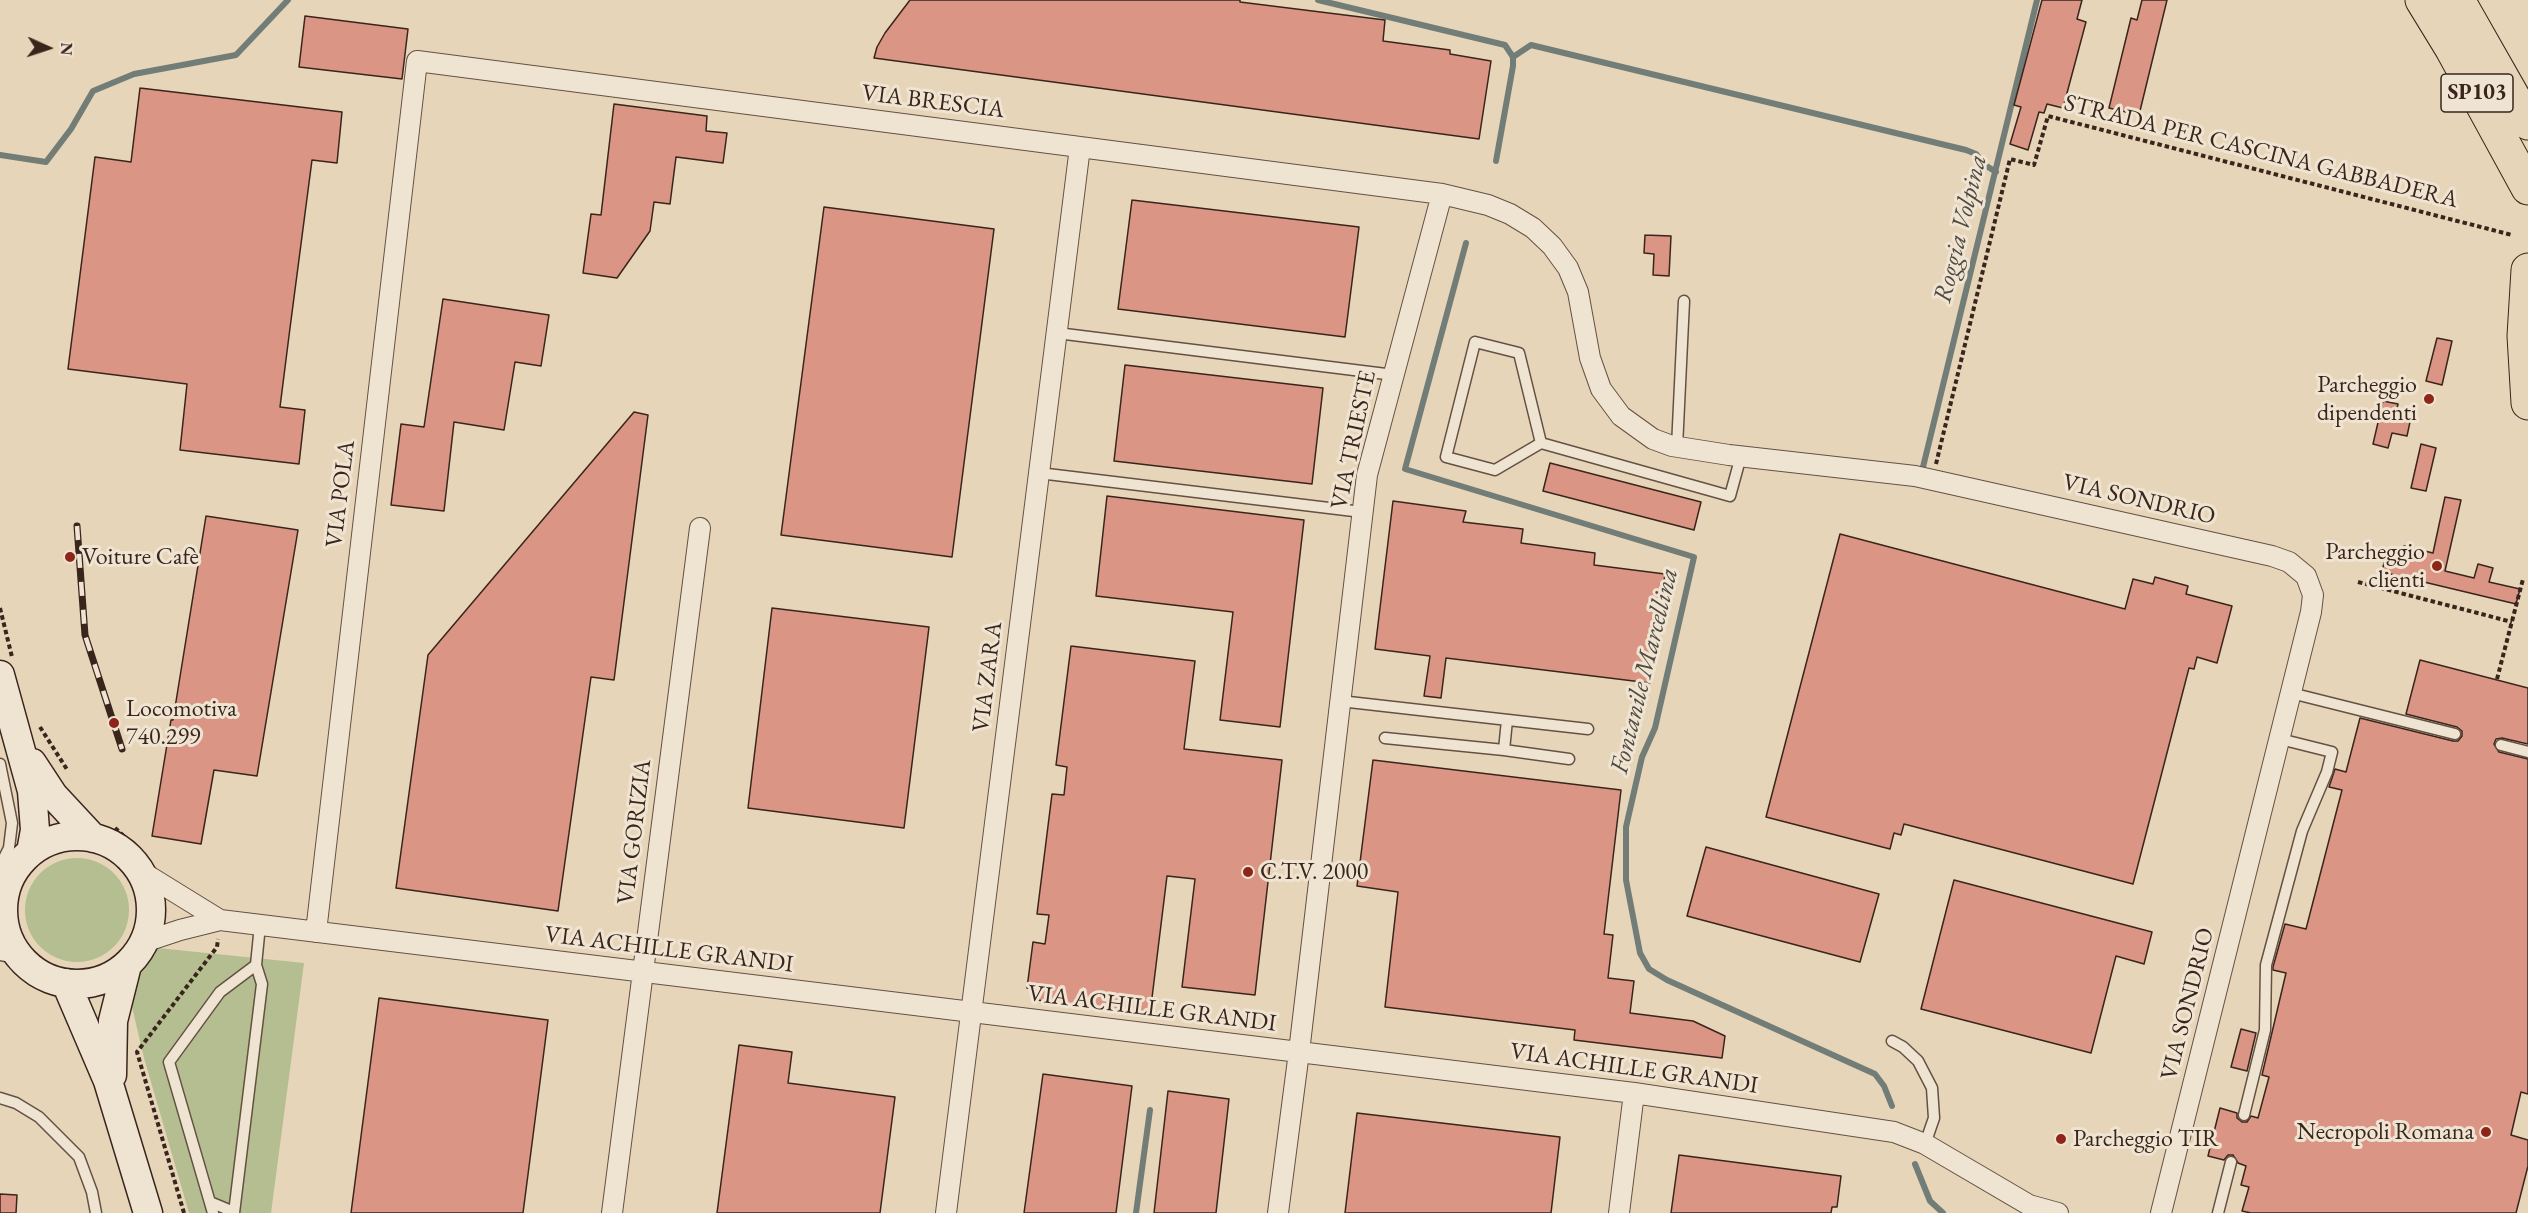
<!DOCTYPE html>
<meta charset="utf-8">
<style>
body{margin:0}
#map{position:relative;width:2528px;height:1213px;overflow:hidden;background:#e7d5b9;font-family:"EB Garamond",serif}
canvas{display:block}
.north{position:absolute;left:18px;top:18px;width:60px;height:60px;-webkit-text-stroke:4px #efe4d2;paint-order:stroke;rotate:93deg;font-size:16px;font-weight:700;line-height:24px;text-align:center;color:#39251c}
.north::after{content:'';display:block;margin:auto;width:21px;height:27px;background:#39251c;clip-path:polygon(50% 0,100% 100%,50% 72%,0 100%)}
</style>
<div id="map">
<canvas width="2528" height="1213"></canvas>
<div class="north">N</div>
</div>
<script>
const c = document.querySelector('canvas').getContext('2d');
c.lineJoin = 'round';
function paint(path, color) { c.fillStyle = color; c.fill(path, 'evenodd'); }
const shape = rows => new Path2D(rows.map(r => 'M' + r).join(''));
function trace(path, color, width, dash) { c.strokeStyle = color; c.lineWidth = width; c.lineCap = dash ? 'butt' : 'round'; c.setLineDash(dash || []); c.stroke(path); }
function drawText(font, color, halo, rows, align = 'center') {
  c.font = font + ' "EB Garamond",serif'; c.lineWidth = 6; c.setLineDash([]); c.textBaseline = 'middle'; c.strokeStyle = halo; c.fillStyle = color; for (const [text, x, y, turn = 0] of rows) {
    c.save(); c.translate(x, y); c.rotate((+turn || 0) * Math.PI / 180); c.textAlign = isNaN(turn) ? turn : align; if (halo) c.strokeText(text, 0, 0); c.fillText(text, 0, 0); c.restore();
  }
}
paint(shape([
 '25 910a52 52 0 1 1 104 0a52 52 0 1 1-104 0Z',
 [158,948,304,963,271,1213,189,1213,144,1058,132,1007,139,974]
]), '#b4be90');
trace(shape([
 [1318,0,1505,45,1513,57,1513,66,1496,161],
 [1513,57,1531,45,1966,150,1976,154,1985,165,1996,172],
 [0,155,46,162,71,129,93,91,134,74,236,55,288,0],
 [1466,243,1405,469,1694,557,1655,728,1642,757,1626,827,1626,880,1640,953,1649,969,1667,980,1875,1074,1884,1086,1892,1106],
 [1923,467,2037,0],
 [1915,1164,1930,1201,1943,1213],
 [1136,1213,1150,1110]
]), '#717d76', 6);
const building = shape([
 [910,0,1240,0,1240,2,1385,20,1383,41,1450,50,1450,54,1491,61,1479,139,874,58,877,47,885,33,910,0],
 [2042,0,2082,0,2077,19,2086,22,2063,108,2047,104,2044,113,2039,112,2028,150,2010,144,2021,107,2014,105,2042,0],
 [2142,0,2167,0,2139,115,2109,108,2131,18,2137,20,2142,0],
 [305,16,408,29,402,79,299,67,305,16],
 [140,88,342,112,337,163,312,160,290,328,280,407,305,410,299,464,180,450,187,384,68,369,95,157,131,162,140,88],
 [614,104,707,116,706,131,727,133,723,163,676,157,670,204,654,202,650,231,617,278,583,273,591,214,601,215,614,104],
 [1132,200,1359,227,1345,337,1118,309,1132,200],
 [824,207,994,229,952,557,781,535,824,207],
 [1645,235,1671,236,1669,276,1653,275,1654,254,1644,253,1645,235],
 [443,299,549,315,541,366,515,362,504,430,454,422,444,511,391,505,401,424,424,427,443,299],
 [2437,338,2452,341,2442,385,2426,381,2437,338],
 [1125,365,1323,388,1312,484,1114,461,1125,365],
 [2383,401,2398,404,2395,418,2410,422,2407,436,2392,433,2388,448,2373,444,2383,401],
 [634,412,648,415,614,680,591,677,558,911,396,888,428,655,634,412],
 [2421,444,2436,448,2426,491,2411,488,2421,444],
 [1550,463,1701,502,1694,530,1543,491,1550,463],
 [1107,496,1304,520,1280,727,1220,720,1233,612,1096,596,1107,496],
 [2445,497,2461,500,2445,571,2474,578,2478,564,2493,568,2489,582,2520,589,2516,604,2382,572,2385,558,2400,561,2404,546,2433,553,2445,497],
 [1393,501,1466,511,1463,522,1523,529,1521,543,1595,553,1594,565,1665,574,1650,683,1446,658,1441,698,1424,696,1430,656,1375,649,1393,501],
 [206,516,298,530,257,776,214,770,201,844,152,836,171,720,173,720,206,516],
 [1840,534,2125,609,2133,579,2153,584,2155,577,2188,586,2186,594,2232,606,2217,663,2197,657,2194,669,2189,668,2133,884,1904,824,1901,835,1894,833,1890,849,1766,817,1840,534],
 [772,608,929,627,904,828,748,808,772,608],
 [1071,646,1195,661,1184,749,1282,760,1255,995,1182,987,1195,879,1167,876,1150,1014,1037,1000,1038,990,1027,988,1033,942,1045,944,1049,915,1037,914,1052,794,1064,795,1067,767,1056,765,1071,646],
 [2420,660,2528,688,2528,744,2502,738,2496,739,2494,744,2499,752,2528,759,2528,1094,2521,1092,2511,1135,2528,1140,2528,1166,2516,1213,2251,1213,2242,1211,2249,1187,2241,1185,2246,1166,2238,1163,2233,1155,2228,1155,2224,1160,2208,1156,2220,1108,2237,1113,2237,1118,2242,1122,2247,1122,2251,1116,2258,1118,2269,1077,2262,1075,2286,973,2273,970,2273,967,2285,924,2306,929,2342,790,2329,787,2335,769,2346,772,2360,718,2453,741,2458,741,2462,736,2462,731,2457,727,2406,714,2420,660],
 [1373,760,1621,790,1604,934,1613,935,1608,978,1634,981,1630,1013,1693,1021,1725,1036,1722,1058,1574,1040,1575,1030,1385,1007,1398,892,1357,886,1373,760],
 [1706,847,1879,894,1860,962,1687,916,1706,847],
 [1954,880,2152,932,2144,964,2116,956,2091,1053,1921,1009,1954,880],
 [379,998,548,1020,523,1213,351,1213,379,998],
 [2241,1029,2256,1033,2247,1071,2231,1067,2241,1029],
 [739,1045,792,1052,788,1083,895,1097,880,1213,717,1213,739,1045],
 [1043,1074,1132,1086,1116,1213,1024,1213,1043,1074],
 [1168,1091,1229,1099,1216,1213,1154,1213,1168,1091],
 [1357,1113,1560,1137,1551,1213,1345,1213,1357,1113],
 [1679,1155,1841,1176,1837,1207,1832,1207,1831,1213,1671,1213,1679,1155],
 [0,1194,17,1195,16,1213,0,1213,0,1194]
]);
paint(building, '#da9585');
trace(building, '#39251c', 1.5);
const lane = shape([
 [1057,333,1394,375],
 [1475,342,1519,353,1541,443,1495,470,1446,457,1475,342],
 [1541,443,1730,496,1741,456],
 [1677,447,1684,301],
 [1039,473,1362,512],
 [2291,693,2455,734],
 [1340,701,1588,729],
 [1507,720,1504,750,1569,759],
 [1385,738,1504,750],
 [2501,745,2528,752],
 [0,764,12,823,9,848,0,866],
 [0,890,10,878],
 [0,955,21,959],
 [256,965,260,925],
 [1892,1041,1903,1047,1918,1061,1932,1088,1934,1118,1925,1144],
 [0,1098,16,1103,39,1117,79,1157,92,1192,96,1213],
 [2244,1115,2265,1030,2266,965,2302,831,2327,772,2332,752,2280,739],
 [210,1202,234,1212],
 [213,1213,169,1062,220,992,256,965,262,984,234,1213],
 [2218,1213,2231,1162]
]);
const street = shape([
 [139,870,220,920,180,930,144,942],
 [220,920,1634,1093,1894,1132,1925,1144,2029,1205,2058,1213],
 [316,932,417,61,1442,194,1488,205,1510,214,1533,228,1552,246,1568,268,1578,292,1590,358,1601,389,1621,416,1653,439,1672,446,1729,455,1915,476,2272,556,2289,562,2306,576,2313,595,2311,612,2161,1213],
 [612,1213,700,528],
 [946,1213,1080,147],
 [1278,1213,1299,1052,1367,475,1442,194],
 [1619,1213,1634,1093]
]);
const secondary = shape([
 [0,675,32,791,35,830,31,852],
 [32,763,53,795,93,838],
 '3 910a74 74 0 1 1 148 0a74 74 0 1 1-148 0Z',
 [66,983,108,1081,148,1213],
 [112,1075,113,1021,127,965]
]);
const highway = shape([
 [2422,0,2452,49,2528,188],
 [2458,0,2528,123],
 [2528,270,2524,336,2528,403]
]);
trace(lane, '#645143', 13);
trace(street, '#645143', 22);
trace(secondary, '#39251c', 31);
trace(highway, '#39251c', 35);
trace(shape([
 [1936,464,2010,159,2034,165,2048,116,2512,235],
 [2358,582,2512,622],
 [0,608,12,657],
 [2497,679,2523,579],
 [40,727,68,771],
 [115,828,140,851],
 [184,1213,137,1052,217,947,218,939]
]), '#39251c', 4, [4.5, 3]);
trace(lane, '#efe4d2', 10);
trace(street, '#efe4d2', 20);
trace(secondary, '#efe4d2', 28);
trace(highway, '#e7d5b9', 33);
const rail = shape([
 [77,526,85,635,122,749]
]);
trace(rail, '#39251c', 7);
trace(rail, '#efe4d2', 4.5, [14]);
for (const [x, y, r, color] of [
 [2429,399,6,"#8f2418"],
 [70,557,6,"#8f2418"],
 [2437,566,6,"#8f2418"],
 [114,723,6,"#8f2418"],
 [1248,872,6,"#8f2418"],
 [2486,1132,6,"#8f2418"],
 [2061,1139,6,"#8f2418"]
]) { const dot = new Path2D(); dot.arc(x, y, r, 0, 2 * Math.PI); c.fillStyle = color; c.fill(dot); trace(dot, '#efe4d2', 2); }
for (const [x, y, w] of [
 [2477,93,72]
]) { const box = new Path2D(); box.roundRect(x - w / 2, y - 19, w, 38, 4.5); c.fillStyle = '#efe4d2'; c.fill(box); trace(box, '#39251c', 1.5); }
drawText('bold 22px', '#39251c', null, [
 ["SP103",2477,93]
]);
drawText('24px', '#39251c', '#efe4d2', [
 ["VIA BRESCIA",933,102,7],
 ["STRADA PER CASCINA GABBADERA",2261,152,14],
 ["VIA TRIESTE",1354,440,-78],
 ["VIA POLA",341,494,-83],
 ["VIA SONDRIO",2139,500,13],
 ["VIA ZARA",988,677,-83],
 ["VIA GORIZIA",635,832,-83],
 ["VIA ACHILLE GRANDI",669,950,7],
 ["VIA SONDRIO",2188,1004,-76],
 ["VIA ACHILLE GRANDI",1152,1009,7],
 ["VIA ACHILLE GRANDI",1634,1069,8]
]);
drawText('24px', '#39251c', '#efe4d2', [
 ["Parcheggio",2417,385,"right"],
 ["dipendenti",2417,413,"right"],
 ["Parcheggio",2425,552,"right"],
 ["clienti",2425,580,"right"],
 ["Voiture Cafè",82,557],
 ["Locomotiva",126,709],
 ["740.299",126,737],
 ["C.T.V. 2000",1260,872],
 ["Necropoli Romana",2474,1132,"right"],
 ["Parcheggio TIR",2073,1139]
], 'left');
drawText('italic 26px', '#504a42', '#efe4d2', [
 ["Roggia Volpina",1961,229,-76],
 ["Fontanile Marcellina",1645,671,-76]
]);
</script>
